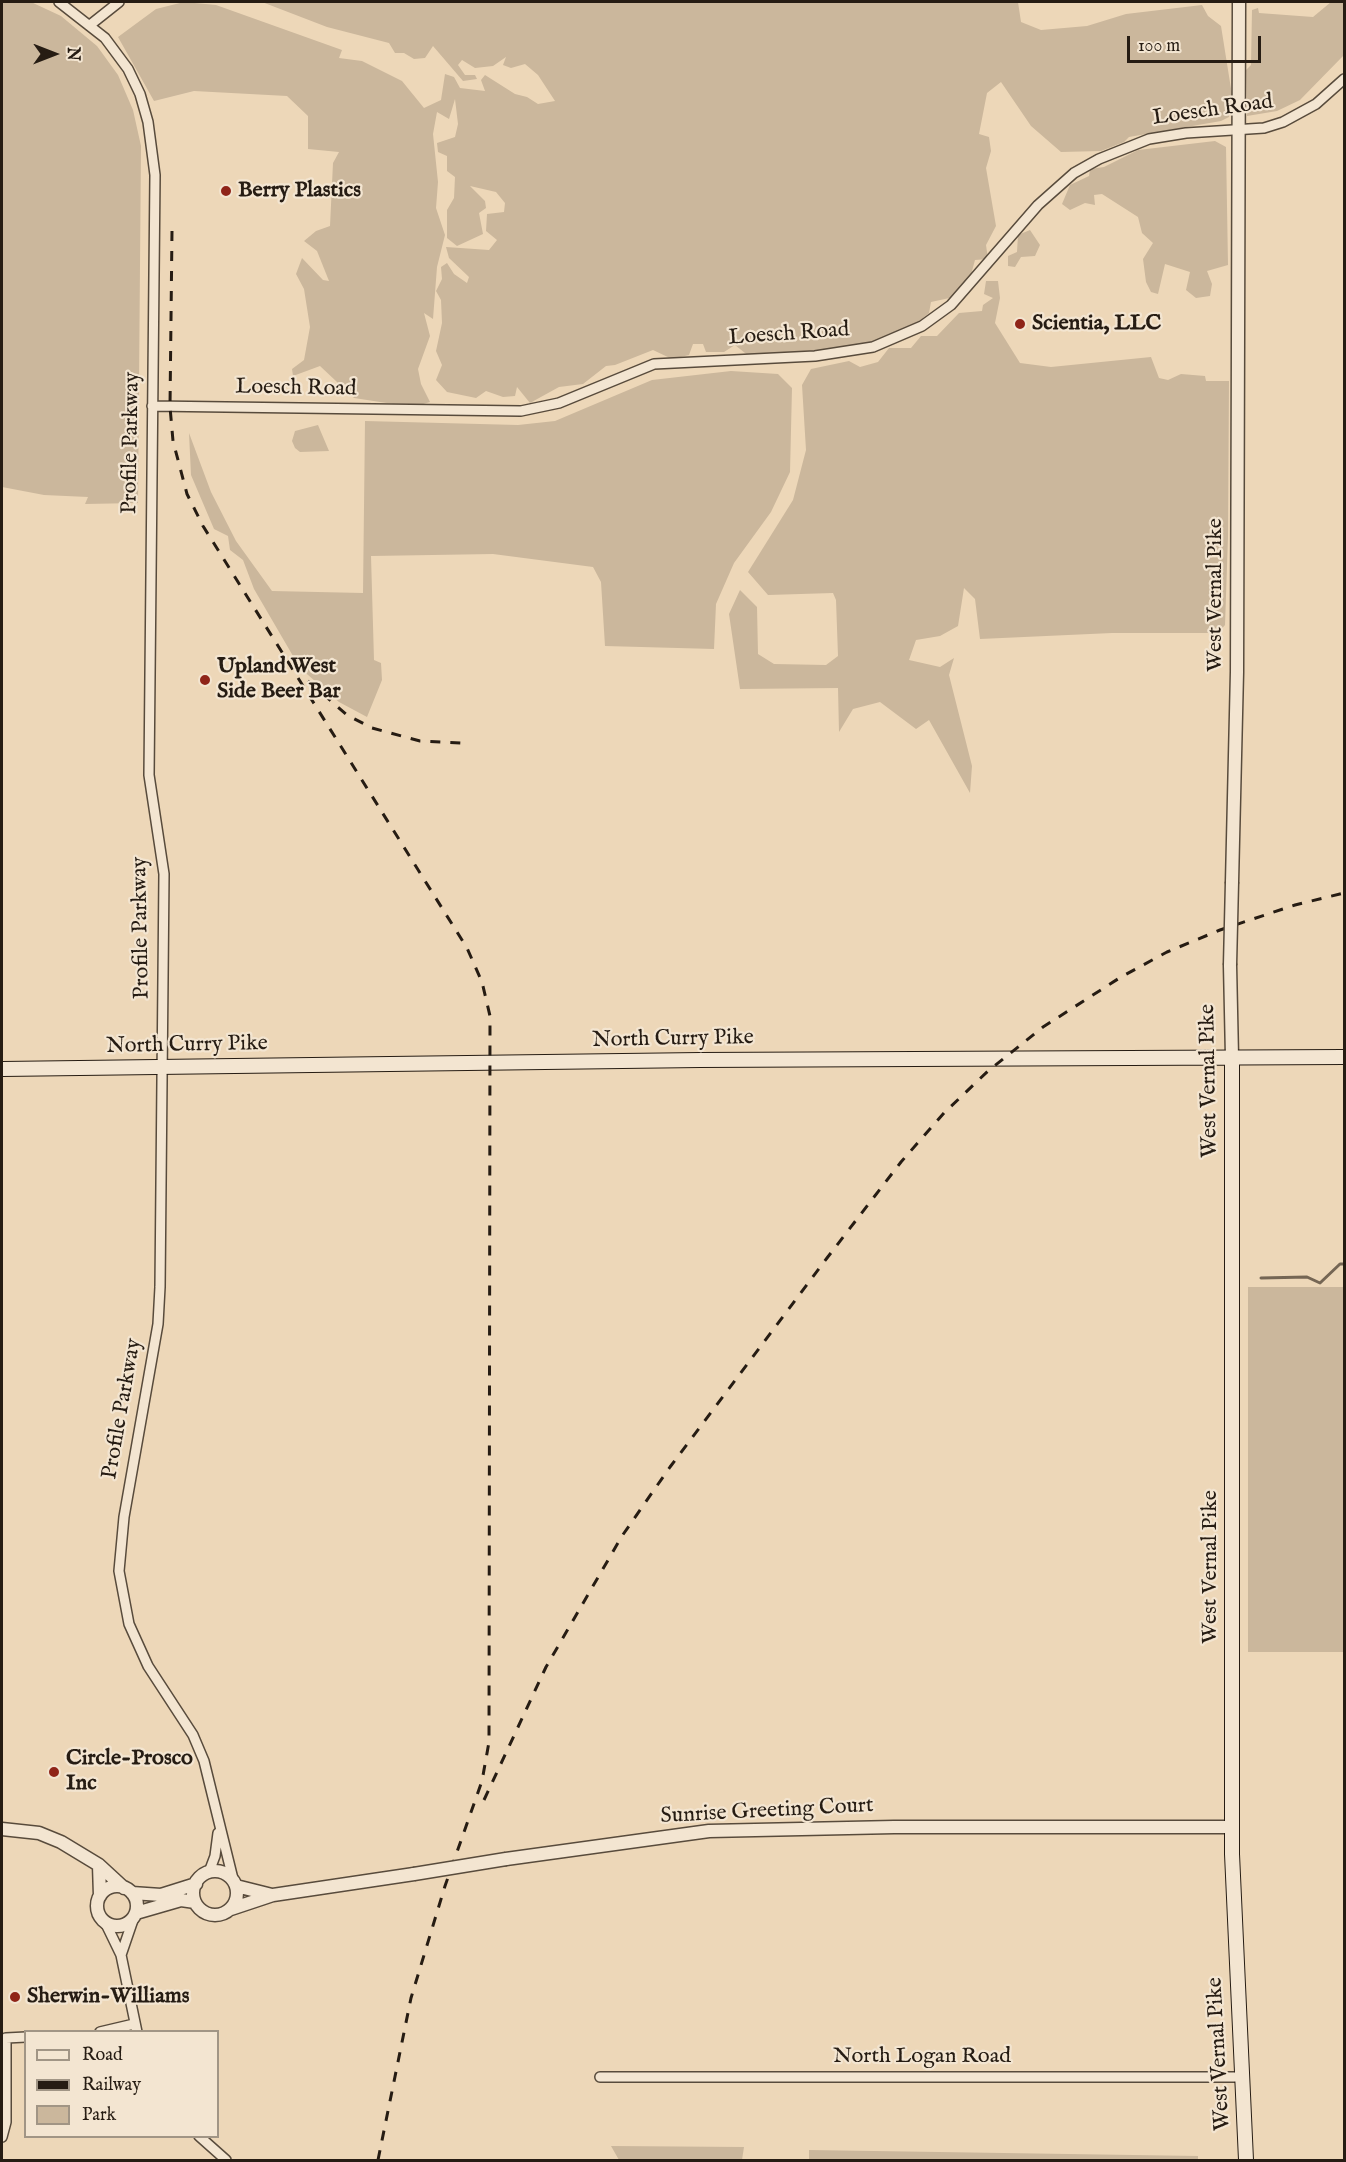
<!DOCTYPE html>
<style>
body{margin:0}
#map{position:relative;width:1346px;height:2162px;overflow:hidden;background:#edd7b8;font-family:"IM FELL English",serif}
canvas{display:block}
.frame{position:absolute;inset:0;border:3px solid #261c13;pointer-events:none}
.legend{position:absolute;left:24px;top:2030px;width:195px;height:108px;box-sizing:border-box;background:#f3e5d1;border:2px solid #a19585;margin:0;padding:8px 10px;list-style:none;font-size:18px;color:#261c13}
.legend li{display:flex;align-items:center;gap:12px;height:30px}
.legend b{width:30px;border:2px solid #a19585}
.north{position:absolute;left:24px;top:24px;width:60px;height:60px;-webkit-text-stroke:4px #f3e5d1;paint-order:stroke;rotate:90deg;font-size:16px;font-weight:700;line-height:24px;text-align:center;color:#261c13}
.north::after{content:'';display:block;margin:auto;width:21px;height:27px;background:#261c13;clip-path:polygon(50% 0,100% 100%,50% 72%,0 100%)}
.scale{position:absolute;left:1127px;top:36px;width:134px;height:27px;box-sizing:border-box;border:3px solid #261c13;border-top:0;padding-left:8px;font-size:18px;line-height:21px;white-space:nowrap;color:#261c13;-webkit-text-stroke:4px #f3e5d1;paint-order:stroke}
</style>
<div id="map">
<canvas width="1346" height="2162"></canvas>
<div class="frame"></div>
<ul class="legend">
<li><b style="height:8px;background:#f3e5d1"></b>Road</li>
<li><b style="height:8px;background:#261c13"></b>Railway</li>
<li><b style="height:16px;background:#cbb79c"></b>Park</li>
</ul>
<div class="north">N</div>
<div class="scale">100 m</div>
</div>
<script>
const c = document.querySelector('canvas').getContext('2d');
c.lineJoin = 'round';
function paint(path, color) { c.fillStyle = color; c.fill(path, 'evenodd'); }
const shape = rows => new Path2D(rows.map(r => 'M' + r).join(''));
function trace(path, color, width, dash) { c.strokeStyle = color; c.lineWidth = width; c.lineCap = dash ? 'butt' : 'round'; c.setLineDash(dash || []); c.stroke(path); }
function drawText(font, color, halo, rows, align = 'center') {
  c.font = font + ' "IM FELL English",serif'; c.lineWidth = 4.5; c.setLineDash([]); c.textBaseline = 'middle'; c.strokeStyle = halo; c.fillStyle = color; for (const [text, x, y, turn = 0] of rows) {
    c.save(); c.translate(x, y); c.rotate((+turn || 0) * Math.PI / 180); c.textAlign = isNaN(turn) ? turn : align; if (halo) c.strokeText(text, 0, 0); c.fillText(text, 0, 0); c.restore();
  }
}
paint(shape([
 [2,2,31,2,61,16,97,46,118,75,133,110,141,146,138,503,85,504,88,497,44,495,2,487],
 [184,2,216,5,342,50,339,58,362,61,402,81,424,108,441,100,445,74,454,77,460,88,485,91,481,80,485,75,515,94,527,97,538,104,555,101,538,75,525,64,511,68,503,65,506,57,493,66,475,68,462,60,458,65,465,75,475,75,477,79,463,81,433,46,425,58,414,59,404,53,395,53,389,43,327,27,262,2,1018,2,1021,22,1041,30,1087,26,1126,14,1202,5,1208,16,1221,26,1232,95,1229,117,1221,121,1129,137,1124,142,1101,151,1061,152,1031,126,1001,82,987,93,979,134,989,137,991,151,986,168,996,226,986,245,988,259,975,260,969,282,954,297,931,302,929,313,913,326,870,344,755,361,735,345,724,352,706,352,703,344,693,344,689,355,672,359,653,350,615,365,606,366,583,384,559,387,530,403,517,387,515,396,503,397,486,391,476,398,447,392,436,380,442,365,436,351,442,323,441,300,436,291,442,279,441,267,447,263,454,274,467,283,469,277,449,258,446,247,489,250,497,240,486,231,487,214,504,212,505,203,496,192,470,186,485,201,486,208,479,213,483,234,457,246,447,238,447,210,454,198,455,177,447,171,447,156,438,152,437,143,455,137,458,124,455,99,449,119,437,112,433,134,438,182,436,208,445,235,437,267,433,319,424,313,430,336,418,369,421,384,430,402,413,407,354,398,320,366,293,376,292,369,304,360,310,327,304,289,296,274,302,258,323,280,329,281,317,251,304,241,316,231,330,226,333,163,339,152,308,149,308,116,287,96,194,91,154,101,118,37,156,9],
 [1331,2,1344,2,1344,55,1300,100,1277,111,1247,116,1246,70,1251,65,1252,10,1258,8,1259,13,1313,17],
 [1215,141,1226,147,1228,265,1207,271,1212,284,1210,296,1196,298,1186,290,1190,272,1165,264,1158,294,1151,292,1146,282,1143,259,1153,243,1142,233,1138,217,1102,194,1094,195,1095,205,1085,203,1070,210,1062,204,1070,185,1089,176,1090,169,1104,167,1138,150],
 [1030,230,1040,245,1035,256,1021,257,1015,267,1008,266,1008,256,1017,252,1018,235],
 [986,281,998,281,1000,298,995,323,1020,363,1051,367,1151,357,1159,378,1168,380,1181,374,1205,376,1206,381,1229,381,1228,537,1225,625,1218,633,1112,633,980,639,975,599,964,588,958,626,940,636,916,640,909,660,940,667,954,658,949,675,972,766,970,793,929,720,916,729,880,702,853,709,839,732,838,688,740,689,729,614,740,590,757,607,758,654,774,664,826,665,838,656,836,600,833,593,768,595,748,572,793,500,806,450,802,385,811,369,849,361,860,367,878,362,889,348,911,348,921,336,937,336,959,313,982,311,983,305,993,298,984,294],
 [731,371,778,374,792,388,790,472,771,512,734,563,716,604,714,649,605,646,601,582,593,567,493,554,371,556,374,660,381,663,382,680,367,717,339,702,300,668,254,589,243,560,230,550,228,536,214,529,191,475,189,433,211,492,236,541,272,591,363,593,365,421,518,425,555,421,652,380],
 [318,425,329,451,300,452,295,448,292,441,295,431],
 [1248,1287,1344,1287,1344,1652,1248,1652],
 [611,2146,744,2147,742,2160,619,2160],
 [809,2150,1198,2156,1198,2160,809,2160]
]), '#cbb79c');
trace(shape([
 [1261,1278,1307,1277,1320,1283,1340,1264,1344,1264]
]), '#756654', 3);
const minor = shape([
 [59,2,105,38,128,69,140,94,148,122,155,175,149,775,164,874,160,1287,158,1324,124,1517,119,1571,129,1624,148,1666,193,1735,204,1761,234,1883],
 [90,25,119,2],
 [152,406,521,411,559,403,654,364,815,356,873,347,922,326,951,305,1038,205,1074,173,1099,159,1149,139,1186,133,1264,128,1283,122,1316,104,1344,79],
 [209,1872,215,1856,218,1833],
 [105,1922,121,1955,137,2032],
 [121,1955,134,1917],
 [100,2032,134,2024],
 [600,2077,1243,2077],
 [199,2136,226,2160],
 [2,2137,6,2122,6,2038,26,2037]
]);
const tertiary = shape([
 [1232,882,1237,672,1239,2],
 [1230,965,1232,1057],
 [2,1829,39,1833,61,1842,99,1865,124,1888],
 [506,1859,709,1831,894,1827,1232,1827],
 [99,1865,100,1896],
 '193 1893a22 22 0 1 1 44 0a22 22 0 1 1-44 0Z',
 [236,1886,272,1895],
 '97 1906a20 20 0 1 1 40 0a20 20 0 1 1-40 0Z',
 [132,1893,161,1895,196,1884],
 [231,1909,273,1895,414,1874],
 [136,1913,181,1900,195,1902]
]);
const secondary = shape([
 [1232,1057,1232,1854,1246,2160],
 [2,1069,700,1060,1344,1057]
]);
trace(minor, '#584b3c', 12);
trace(tertiary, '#584b3c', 15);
trace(secondary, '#261c13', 16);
trace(minor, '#f3e5d1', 9);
trace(tertiary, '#f3e5d1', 12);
trace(secondary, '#f3e5d1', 14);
trace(shape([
 [172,231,170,407,173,441,187,494,203,526,467,948,482,982,490,1016,489,1742,482,1781,445,1886,411,1998,378,2160],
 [308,681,347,715,372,728,420,741,461,743],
 [484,1800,546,1667,622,1536,670,1467,827,1258,901,1162,944,1113,988,1071,1043,1027,1121,977,1167,952,1220,930,1295,905,1344,893]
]), '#261c13', 3, [10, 10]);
const tertiaryBridge = shape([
 [1230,965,1232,882],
 [414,1874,506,1859]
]);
trace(tertiaryBridge, '#584b3c', 15, []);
trace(tertiaryBridge, '#f3e5d1', 12);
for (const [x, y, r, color] of [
 [226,191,6,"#8f2418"],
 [1020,324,6,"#8f2418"],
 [205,680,6,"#8f2418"],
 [54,1772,6,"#8f2418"],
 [15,1997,6,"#8f2418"]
]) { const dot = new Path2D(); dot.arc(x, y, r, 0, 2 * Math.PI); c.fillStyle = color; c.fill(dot); trace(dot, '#f3e5d1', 2); }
drawText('22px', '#261c13', '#f3e5d1', [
 ["Loesch Road",1213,111,-8],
 ["Loesch Road",789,335,-4],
 ["Loesch Road",296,389,1],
 ["Profile Parkway",132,443,-89],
 ["West Vernal Pike",1216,595,-90],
 ["Profile Parkway",142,928,-91],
 ["North Curry Pike",673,1040,-1],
 ["North Curry Pike",187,1046,-1],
 ["West Vernal Pike",1210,1081,-91],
 ["Profile Parkway",123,1409,-80],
 ["West Vernal Pike",1211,1567,-90],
 ["Sunrise Greeting Court",767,1812,-3],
 ["West Vernal Pike",1220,2054,-93],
 ["North Logan Road",922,2057]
]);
drawText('bold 22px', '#261c13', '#f3e5d1', [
 ["Berry Plastics",238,191],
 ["Scientia, LLC",1032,324],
 ["Upland West",217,667],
 ["Side Beer Bar",217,692],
 ["Circle-Prosco",66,1759],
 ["Inc",66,1784],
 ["Sherwin-Williams",27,1997]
], 'left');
</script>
